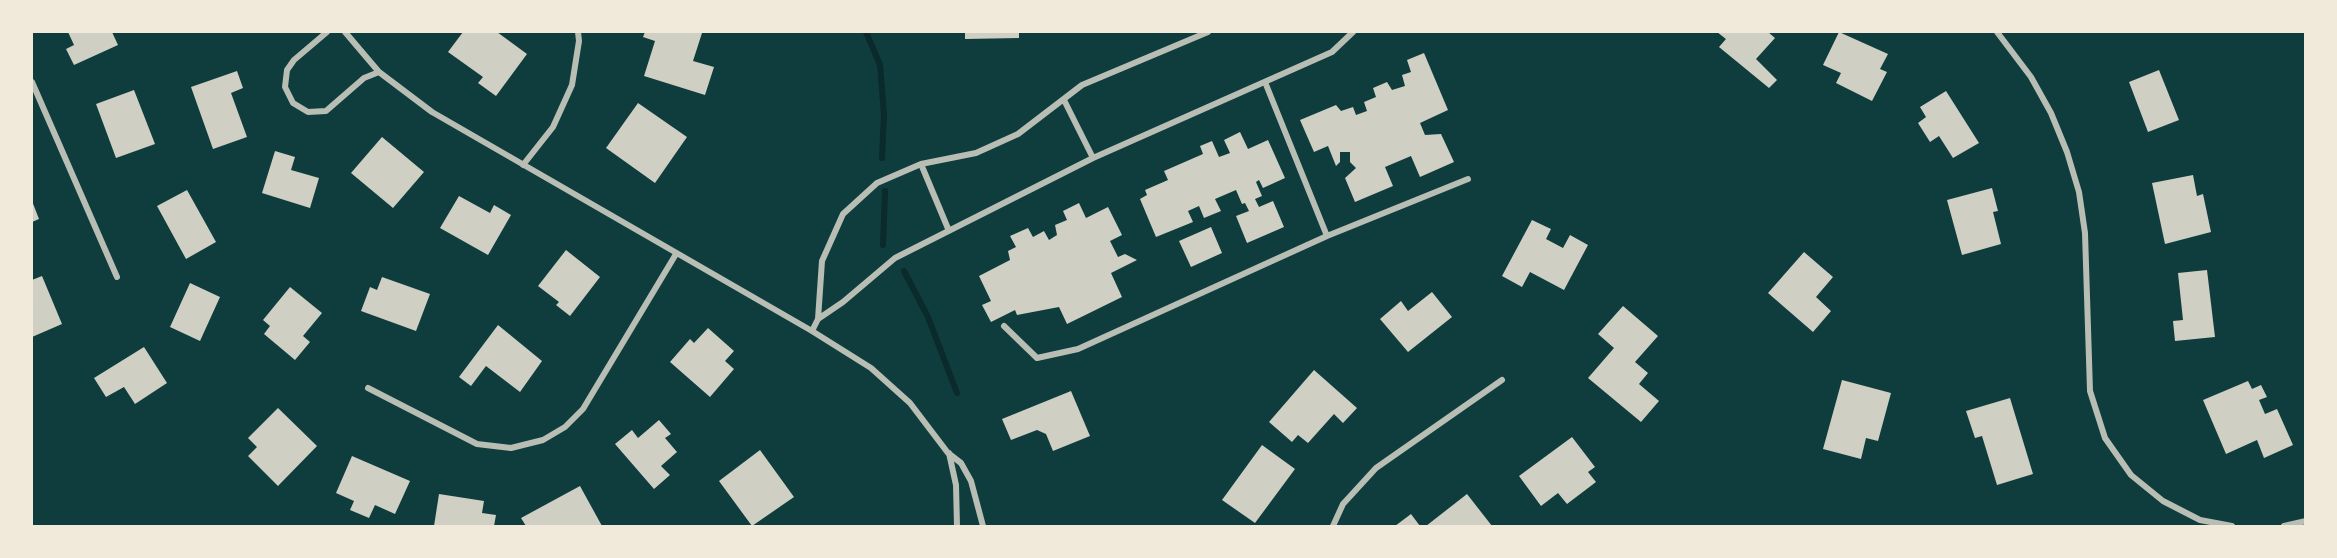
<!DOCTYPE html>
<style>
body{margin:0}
#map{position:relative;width:2337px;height:558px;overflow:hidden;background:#0f3d3e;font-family:"IBM Plex Serif",serif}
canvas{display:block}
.frame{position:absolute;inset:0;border:33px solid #f1e9da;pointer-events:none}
</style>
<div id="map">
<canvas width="2337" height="558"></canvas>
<div class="frame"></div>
</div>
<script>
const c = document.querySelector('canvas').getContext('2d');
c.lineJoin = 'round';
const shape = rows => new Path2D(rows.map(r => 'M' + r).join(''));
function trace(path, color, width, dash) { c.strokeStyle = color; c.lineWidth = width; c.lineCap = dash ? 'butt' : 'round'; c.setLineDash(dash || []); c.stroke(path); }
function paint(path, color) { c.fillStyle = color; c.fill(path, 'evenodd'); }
trace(shape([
 [866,32,880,65,884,114,882,158],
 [883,245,885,191],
 [904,271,928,317,957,393]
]), '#0a2a2b', 6);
paint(shape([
 [68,32,112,32,118,45,74,65,66,49,74,45],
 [463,32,497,32,527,54,496,96,478,83,483,77,448,52],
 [645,32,702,33,693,61,714,67,705,95,644,76,655,41,643,37],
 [965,32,1019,32,1019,38,965,39],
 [1717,32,1768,32,1775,38,1756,59,1777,80,1769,88,1719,47,1726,39],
 [1839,32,1888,54,1880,69,1887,72,1872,101,1836,83,1841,73,1823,65],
 [1424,53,1448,110,1420,123,1425,135,1441,134,1454,162,1420,177,1411,156,1385,167,1393,186,1355,202,1345,178,1356,168,1350,162,1350,152,1340,152,1340,162,1336,166,1328,146,1314,152,1300,120,1336,105,1341,111,1353,107,1356,115,1367,111,1364,102,1376,97,1373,88,1387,82,1392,90,1405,86,1402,75,1411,72,1407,60],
 [2159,70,2179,120,2148,132,2129,82],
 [237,71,243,88,231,93,247,137,213,149,191,87],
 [134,90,155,144,116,158,96,104],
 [1946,91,1979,143,1953,158,1939,136,1930,142,1918,123,1926,117,1920,107],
 [638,103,687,137,655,183,606,148],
 [1240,132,1248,149,1268,140,1285,178,1263,188,1259,180,1256,182,1262,196,1255,199,1259,207,1273,201,1284,227,1247,243,1236,216,1249,211,1245,203,1242,204,1236,190,1215,199,1221,211,1204,218,1199,206,1188,211,1193,222,1156,237,1140,199,1147,195,1145,190,1168,180,1164,171,1203,154,1200,146,1212,141,1219,157,1230,153,1224,140],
 [382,137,424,172,393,208,351,173],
 [275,151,295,157,291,170,319,178,310,208,262,193],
 [2193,175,2197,196,2203,194,2211,232,2165,244,2152,183],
 [1992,188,1998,211,1993,212,2001,244,1962,255,1947,200],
 [187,190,216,242,186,259,157,206],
 [459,196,490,213,494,205,511,215,488,255,440,228],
 [32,201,39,219,32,222],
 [1079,203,1086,218,1108,207,1122,235,1110,241,1118,257,1125,254,1137,260,1111,273,1122,297,1067,324,1059,307,1017,315,1015,310,991,322,982,305,991,301,979,276,1010,260,1008,251,1016,247,1010,236,1028,228,1033,237,1044,231,1049,240,1057,235,1055,225,1067,220,1063,211],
 [1532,220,1551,229,1546,239,1563,248,1570,235,1588,245,1564,290,1530,272,1522,287,1502,276],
 [1211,227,1222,253,1191,267,1179,241],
 [566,250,600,277,570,316,556,305,559,302,538,286],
 [1804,252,1833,277,1816,297,1831,311,1813,332,1768,293],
 [2207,270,2215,337,2175,341,2173,321,2183,320,2178,273],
 [42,276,62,324,32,337,32,280],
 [382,277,430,294,416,331,361,311,370,287,377,290],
 [190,283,220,297,200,341,170,327],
 [290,287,322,313,303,336,310,342,295,360,264,334,270,326,263,320],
 [1432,292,1452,317,1408,352,1380,319,1401,301,1408,311],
 [1623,306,1658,336,1635,362,1648,373,1639,384,1659,401,1641,422,1588,378,1614,348,1598,334],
 [498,325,542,361,520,392,486,366,471,386,459,377],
 [708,328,734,351,725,361,734,369,710,397,670,362,690,339,694,343],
 [144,347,167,383,135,404,124,387,106,397,94,378],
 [1314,370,1357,408,1343,423,1334,414,1308,443,1298,435,1292,442,1269,422],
 [1842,380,1891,393,1878,441,1866,438,1861,459,1823,449],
 [2248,381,2252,389,2261,385,2267,397,2259,400,2265,414,2277,409,2293,445,2264,458,2257,440,2226,454,2203,400],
 [1071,391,1090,436,1053,451,1046,434,1037,430,1011,440,1002,419],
 [2010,398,2033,474,1997,485,1982,436,1975,438,1966,411],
 [278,408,317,446,278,486,248,456,257,447,248,438],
 [659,420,671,434,665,438,677,452,661,466,670,475,654,489,615,444,632,430,638,438],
 [1572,437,1595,467,1588,472,1596,482,1567,504,1558,493,1541,506,1519,476],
 [1262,445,1295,469,1255,523,1222,500],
 [760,450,794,497,752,526,719,481],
 [352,456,410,481,395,514,375,505,369,518,350,510,354,501,336,493],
 [580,486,602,526,526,526,521,518],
 [439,494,484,501,482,513,496,515,494,526,434,526],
 [1467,494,1492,526,1426,526],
 [1411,514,1420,526,1395,526]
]), '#cfcfc3');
trace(shape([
 [327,32,294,60,287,70,285,87,293,103,308,112,326,111,364,78,379,72],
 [345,32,379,72,432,112,812,331,871,368,910,403,948,453,961,463,971,481,983,526],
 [1997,32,2031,77,2051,113,2067,152,2079,192,2085,233,2090,391,2105,438,2131,475,2163,501,2200,520,2232,526],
 [32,82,117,277],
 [1265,82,1327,236,1468,179],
 [1064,100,1093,158],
 [921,164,949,231],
 [523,165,553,127,572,85,579,41,578,32],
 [818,319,822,261,843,214,877,183,921,164,976,153,1018,134,1082,85,1208,32],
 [1004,326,1037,358,1078,349,1327,236],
 [812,331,818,319,843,302,895,258,1093,158,1332,52,1353,32],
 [368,388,477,444,511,448,543,440,565,427,583,409,676,254],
 [949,453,956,485,957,526],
 [1333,526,1343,504,1376,468,1502,380],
 [2284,526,2306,521]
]), '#b8beb3', 6);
</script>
